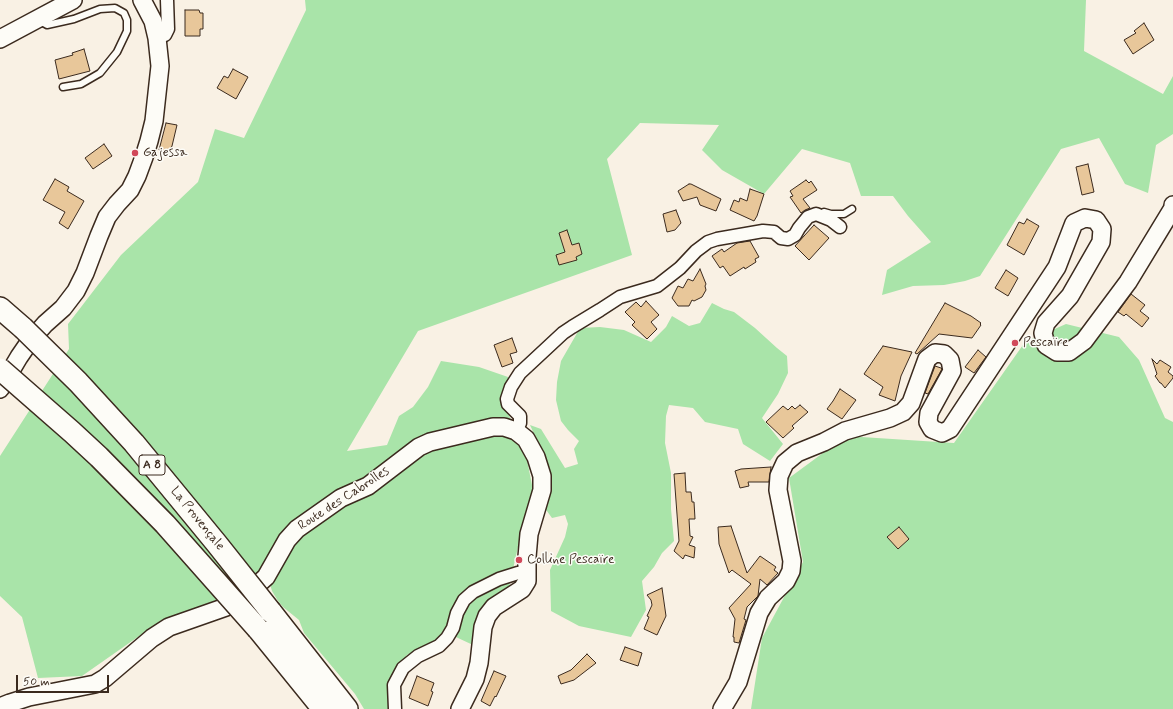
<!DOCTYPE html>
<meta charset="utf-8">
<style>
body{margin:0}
#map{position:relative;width:1173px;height:709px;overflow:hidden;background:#f9f1e4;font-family:Mynerve,sans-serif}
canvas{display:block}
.scale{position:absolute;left:16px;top:675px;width:93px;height:18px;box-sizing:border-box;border:2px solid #3b2a1e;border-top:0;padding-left:5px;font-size:12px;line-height:14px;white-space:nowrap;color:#3b2a1e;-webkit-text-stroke:3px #fdfcf7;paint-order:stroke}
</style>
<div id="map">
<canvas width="1173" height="709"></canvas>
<div class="scale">50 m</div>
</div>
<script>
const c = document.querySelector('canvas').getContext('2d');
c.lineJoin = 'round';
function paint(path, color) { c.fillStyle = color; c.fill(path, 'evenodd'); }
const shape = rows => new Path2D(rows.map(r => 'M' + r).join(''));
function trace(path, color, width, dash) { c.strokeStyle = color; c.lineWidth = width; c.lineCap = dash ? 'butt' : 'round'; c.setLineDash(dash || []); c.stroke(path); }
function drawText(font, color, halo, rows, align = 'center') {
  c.font = font + ' Mynerve,sans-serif'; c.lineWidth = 3; c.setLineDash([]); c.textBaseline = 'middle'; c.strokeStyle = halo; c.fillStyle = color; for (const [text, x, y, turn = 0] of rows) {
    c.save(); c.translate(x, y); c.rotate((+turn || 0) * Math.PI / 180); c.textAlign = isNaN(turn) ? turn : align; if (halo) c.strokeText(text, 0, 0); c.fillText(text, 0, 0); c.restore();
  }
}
paint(shape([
 [305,0,1086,0,1084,51,1163,94,1173,76,1173,134,1156,145,1148,193,1125,184,1099,138,1061,149,980,276,965,281,944,285,913,286,882,295,887,270,931,242,908,216,893,196,861,196,850,163,802,149,764,194,722,170,702,150,719,125,640,123,607,159,632,255,418,331,347,451,387,445,399,416,413,407,428,387,441,361,479,367,508,377,508,413,526,455,533,490,522,529,509,587,484,611,473,645,443,631,438,639,407,655,393,673,390,688,390,709,364,709,355,694,304,633,299,620,283,607,278,601,272,591,269,581,162,620,82,676,38,678,22,617,0,596,0,456,69,349,68,324,121,255,198,182,215,129,244,138,306,10],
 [712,303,724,309,734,312,755,328,777,348,787,356,788,373,778,394,762,418,783,444,770,461,743,444,738,429,705,422,693,408,669,405,666,416,665,443,671,473,671,509,674,541,662,553,654,567,642,581,646,610,631,637,579,626,551,611,550,570,565,537,568,524,565,515,552,518,544,507,547,493,549,467,530,425,541,429,565,468,578,464,574,449,579,441,568,430,561,421,556,400,557,382,561,361,580,328,600,327,624,330,651,342,666,327,672,316,689,326,700,323],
 [1066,324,1119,337,1139,360,1165,418,1173,422,1173,709,751,709,762,638,803,562,789,478,846,436,954,443,1025,342]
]), '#a9e4a9');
const building = shape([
 [185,10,199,10,200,13,203,13,203,29,200,29,200,36,185,36,185,10],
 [1144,23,1154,40,1133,54,1124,40,1136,33,1134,31,1144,23],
 [84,49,90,71,59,79,55,60,73,55,72,53,84,49],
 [233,69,248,77,236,99,217,88,224,76,228,78,233,69],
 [166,123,177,125,172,146,168,153,159,150,166,123],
 [104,144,112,156,93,169,85,158,104,144],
 [1088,164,1094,192,1082,195,1076,167,1088,164],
 [55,179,69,187,67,191,84,201,68,229,59,223,65,212,43,200,55,179],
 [806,180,809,183,811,181,817,190,803,199,810,208,805,210,801,213,790,197,793,196,790,191,806,180],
 [689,184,691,184,721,199,716,211,700,205,697,197,683,201,678,191,689,184],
 [750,189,764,194,757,216,754,221,730,210,734,200,739,202,740,198,747,201,750,189],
 [676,210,681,223,675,230,667,232,663,214,676,210],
 [1027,219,1039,226,1024,255,1007,245,1019,222,1024,224,1027,219],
 [814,225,829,238,809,260,795,246,814,225],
 [567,230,572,245,579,243,582,254,576,257,577,260,559,265,556,255,565,252,559,233,567,230],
 [750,241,759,257,755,259,756,262,745,269,744,267,730,276,723,266,720,268,712,256,722,249,724,252,737,243,750,241],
 [700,269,706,284,705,286,706,290,702,297,694,301,692,300,689,306,678,306,672,298,678,286,683,288,688,279,693,281,700,269],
 [1006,270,1018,278,1008,296,995,288,1006,270],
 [1131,294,1145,305,1140,311,1149,318,1142,327,1126,314,1124,316,1118,312,1131,294],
 [646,301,659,315,651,322,657,329,647,339,632,325,635,322,625,312,636,302,641,307,646,301],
 [945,303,971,316,981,323,980,324,981,325,972,338,939,334,917,354,915,353,945,303],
 [512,338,517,352,510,354,513,363,502,367,494,345,512,338],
 [883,346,912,352,901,376,895,401,879,395,883,387,864,374,883,346],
 [978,350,986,357,974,373,965,367,978,350],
 [1152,359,1157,364,1160,360,1171,367,1168,372,1173,376,1173,378,1165,388,1161,383,1160,383,1155,376,1157,374,1152,359],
 [935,366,941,368,942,369,928,394,925,393,935,366],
 [840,389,856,400,842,419,827,409,833,401,840,389],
 [800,405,808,412,792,426,794,428,783,438,766,422,783,406,788,410,792,406,795,409,800,405],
 [771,467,769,482,748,482,749,486,740,488,735,471,741,469,771,467],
 [685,473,686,492,691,492,692,502,694,502,695,519,689,519,690,536,693,537,689,545,695,547,694,558,685,555,683,559,674,551,679,541,674,474,685,473],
 [731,526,747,573,760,556,776,567,774,570,778,573,767,585,760,579,758,596,747,607,744,619,746,620,739,643,734,642,734,637,733,637,735,619,729,608,751,584,732,570,729,573,719,544,718,527,731,526],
 [899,527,909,539,898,549,887,537,899,527],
 [662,588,666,616,657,635,644,629,649,617,647,616,652,605,651,600,647,595,662,588],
 [625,647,642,653,638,666,620,660,625,647],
 [587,654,596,663,574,680,561,684,558,676,571,670,587,654],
 [494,671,506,676,496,697,495,696,490,706,481,701,494,671],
 [417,676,434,683,431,691,433,692,428,706,409,698,417,676]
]);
paint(building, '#e8c79a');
trace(building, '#3b2a1e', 1);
const lane = shape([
 [40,21,47,25,74,19,100,9,115,8,124,13,127,20,127,31,117,52,100,73,81,84,63,87],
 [824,212,831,214,844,214,852,209]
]);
const street = shape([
 [157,38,165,35,168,29,167,0],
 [516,431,520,423,520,416,508,404,507,399,511,387,520,373,563,333,572,327,600,310,620,297,657,286,680,268,696,251,708,242,717,239,763,231,774,232,781,238,788,239,795,235,799,228,808,217,816,214,831,220,840,227],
 [395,709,394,685,403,668,418,656,439,646,447,638,453,628,457,613,464,600,473,592,499,579,518,573,528,572]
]);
const secondary = shape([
 [0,39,73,0],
 [0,389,19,357,30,341,45,324,63,308,76,291,85,273,99,236,107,217,117,204,130,190,137,176,144,157,149,141,154,121,160,66,157,38,153,21,142,0],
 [0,707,10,703,29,697,95,684,105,678,152,638,169,627,226,607,247,594,266,577,287,540,297,529,341,498,368,486,419,447,430,442,493,427,504,427,516,431,526,439,536,457,542,476,542,490,529,534,527,557,527,581,522,589,494,607,487,616,483,627,479,663,475,679,460,709],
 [722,709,738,682,759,613,768,598,786,581,791,571,792,561,778,490,779,476,785,463,797,453,824,442,845,431,890,418,903,412,911,403,927,359,935,353,944,354,950,360,952,371,929,413,928,422,932,429,942,433,950,429,1057,267,1074,223,1085,218,1096,220,1102,229,1101,242,1070,296,1046,323,1043,333,1046,345,1057,352,1069,352,1084,341,1128,282,1173,208,1173,205]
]);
const highway = shape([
 [0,308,23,328],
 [271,612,347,709],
 [258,629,323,709]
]);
trace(lane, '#3b2a1e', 9);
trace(street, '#3b2a1e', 15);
trace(secondary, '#3b2a1e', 20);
trace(highway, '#3b2a1e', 24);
trace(lane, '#fdfcf7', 6);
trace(street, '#fdfcf7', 12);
trace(secondary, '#fdfcf7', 17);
trace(highway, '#fdfcf7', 21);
const highwayBridge = shape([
 [23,328,78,382,134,443,217,544,271,612],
 [0,369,72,432,99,457,165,524,258,629]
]);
trace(highwayBridge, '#3b2a1e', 24, []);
trace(highwayBridge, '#fdfcf7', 21);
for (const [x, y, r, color] of [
 [135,153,4,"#d1495b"],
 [1015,343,4,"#d1495b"],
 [519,560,4,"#d1495b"]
]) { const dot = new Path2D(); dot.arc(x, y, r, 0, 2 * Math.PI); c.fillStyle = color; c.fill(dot); trace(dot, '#fdfcf7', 1.5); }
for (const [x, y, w] of [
 [152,465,26]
]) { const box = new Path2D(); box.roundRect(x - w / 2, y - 10, w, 20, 3); c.fillStyle = '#fdfcf7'; c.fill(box); trace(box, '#3b2a1e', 1); }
drawText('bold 12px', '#3b2a1e', null, [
 ["A 8",152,465]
]);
drawText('13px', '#3b2a1e', '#fdfcf7', [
 ["Gajessa",143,153],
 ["Pescaïre",1023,343],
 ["Colline Pescaïre",527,560]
], 'left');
drawText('13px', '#3b2a1e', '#fdfcf7', [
 ["Route des Cabrolles",344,499,-33],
 ["La Provençale",197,519,51]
]);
</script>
